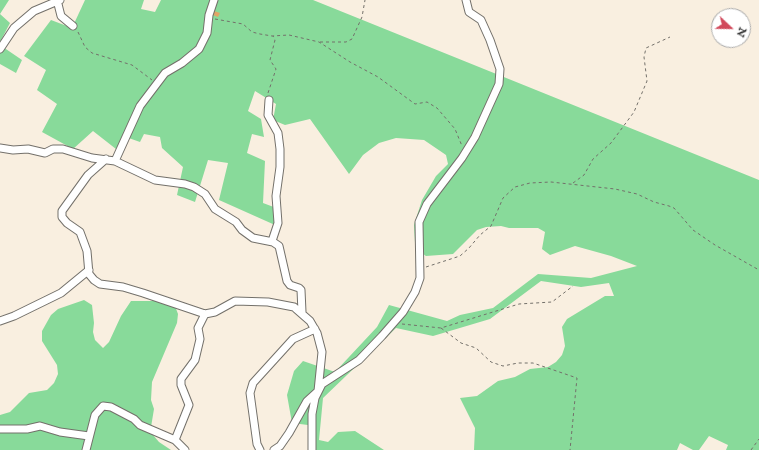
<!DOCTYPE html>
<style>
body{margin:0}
#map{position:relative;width:759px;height:450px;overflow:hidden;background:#f9efe0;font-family:"IM FELL English",serif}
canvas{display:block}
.north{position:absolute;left:711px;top:8px;width:40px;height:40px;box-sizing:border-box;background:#fff;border:1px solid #aaa;border-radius:50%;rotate:112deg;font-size:11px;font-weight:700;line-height:16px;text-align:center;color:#2b2b2b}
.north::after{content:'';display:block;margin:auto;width:14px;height:18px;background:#d1495b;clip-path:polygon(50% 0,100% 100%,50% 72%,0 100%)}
</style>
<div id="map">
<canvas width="759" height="450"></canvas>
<div class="north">N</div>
</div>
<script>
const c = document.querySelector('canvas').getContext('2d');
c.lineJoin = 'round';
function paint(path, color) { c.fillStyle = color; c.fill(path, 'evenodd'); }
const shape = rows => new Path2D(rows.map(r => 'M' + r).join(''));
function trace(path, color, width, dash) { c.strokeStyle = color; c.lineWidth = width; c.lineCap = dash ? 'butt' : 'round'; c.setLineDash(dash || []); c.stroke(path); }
paint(shape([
 [0,0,9,0,0,14,10,23,0,42],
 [85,0,144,0,141,9,155,12,161,0,313,0,759,180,759,450,726,450,728,445,709,436,699,450,693,450,680,443,677,450,474,450,475,428,460,398,477,396,498,381,515,377,530,369,548,367,556,362,562,355,565,346,562,327,567,319,605,296,614,296,609,283,581,287,541,281,490,319,433,336,396,328,323,398,319,440,328,442,338,432,355,431,384,450,309,450,308,425,292,423,287,395,294,371,303,361,335,372,377,327,389,305,447,321,460,315,493,308,538,274,591,278,637,266,611,256,575,246,550,255,542,249,545,232,538,228,509,228,501,226,486,227,477,230,453,254,426,256,419,251,415,243,414,225,422,200,436,176,448,164,446,155,424,140,396,138,379,143,363,155,349,174,310,119,285,125,273,120,276,104,255,91,248,111,261,119,264,137,252,134,247,153,265,161,263,203,279,209,275,225,219,200,228,163,208,160,195,202,177,195,183,167,162,148,160,137,144,134,140,142,123,136,116,149,93,131,73,149,42,132,57,104,37,90,46,70,24,56,51,20,72,28],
 [0,45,22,60,16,73,0,64],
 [84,300,92,305,94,323,93,332,95,340,103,348,109,342,121,316,131,301,158,301,175,306,178,314,177,323,152,382,151,400,154,409,151,427,153,435,159,442,171,450,0,450,0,415,10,412,29,393,47,390,54,383,58,374,57,365,42,341,42,331,51,315,58,309]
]), '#88da9a');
paint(shape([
 [214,11,220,13,218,17,213,15]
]), '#e1a567');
const street = shape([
 [57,0,61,16,73,26],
 [0,49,14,28,34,11,60,0],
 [269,100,268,115,278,133,280,149,280,167,276,196,278,223,272,241],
 [0,148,13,150,28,149,45,153,53,149,63,149,92,158,115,161,155,180,185,184,194,187,205,194,215,209,236,222,242,230,253,238,273,242,279,246,287,281,290,285,299,288,301,290,302,312],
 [106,159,88,175,62,211,62,217,67,223,80,232,87,251,89,274,94,280,100,284,123,287,143,293,205,314,215,312,235,301,268,302,294,307,310,321,317,333,322,352,318,391,307,401,289,433,280,446,274,450],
 [115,161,140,106,165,73,182,63,199,49,207,33,209,15,214,0],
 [0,321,14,316,61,293,89,270],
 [0,429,27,429,40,426,60,432,89,436],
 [175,440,189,405,181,385,181,379,195,360,200,339,198,328,205,314],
 [86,450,95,415,103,406,111,407,134,419,140,425,175,440,185,450],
 [260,450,257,444,250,393,253,383,293,339,315,329],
 [312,450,312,414,315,398,322,384,359,360,382,336,403,312,415,292,420,278,419,222,427,204,462,158,475,137,499,84,500,69,490,40,481,20,469,12,466,0]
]);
trace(street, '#73706a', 9);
trace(shape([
 [215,19,243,24,252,32,260,34,272,36,289,35,319,42,350,62,378,77,415,104,427,102,437,108,455,129,462,146],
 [78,32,85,47,92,53,132,65,152,80],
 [320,42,346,42,352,39,362,17,365,0],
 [268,93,276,69,270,60,275,40,273,36],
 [573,183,584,175,593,159,611,143,634,112,647,81,644,57,646,48,670,37],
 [426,267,460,256,469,248,480,235,491,226,503,198,515,187,530,183,551,182,615,189,637,194,654,202,669,206,674,208,693,230,715,245,759,270],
 [402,324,441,328,519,304,552,302,573,286],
 [441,328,461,343,476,348,491,362,503,366,518,363,533,363,577,378,570,450],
 [751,450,759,439]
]), '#73706a', 1, [3, 3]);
trace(street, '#fff', 7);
</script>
